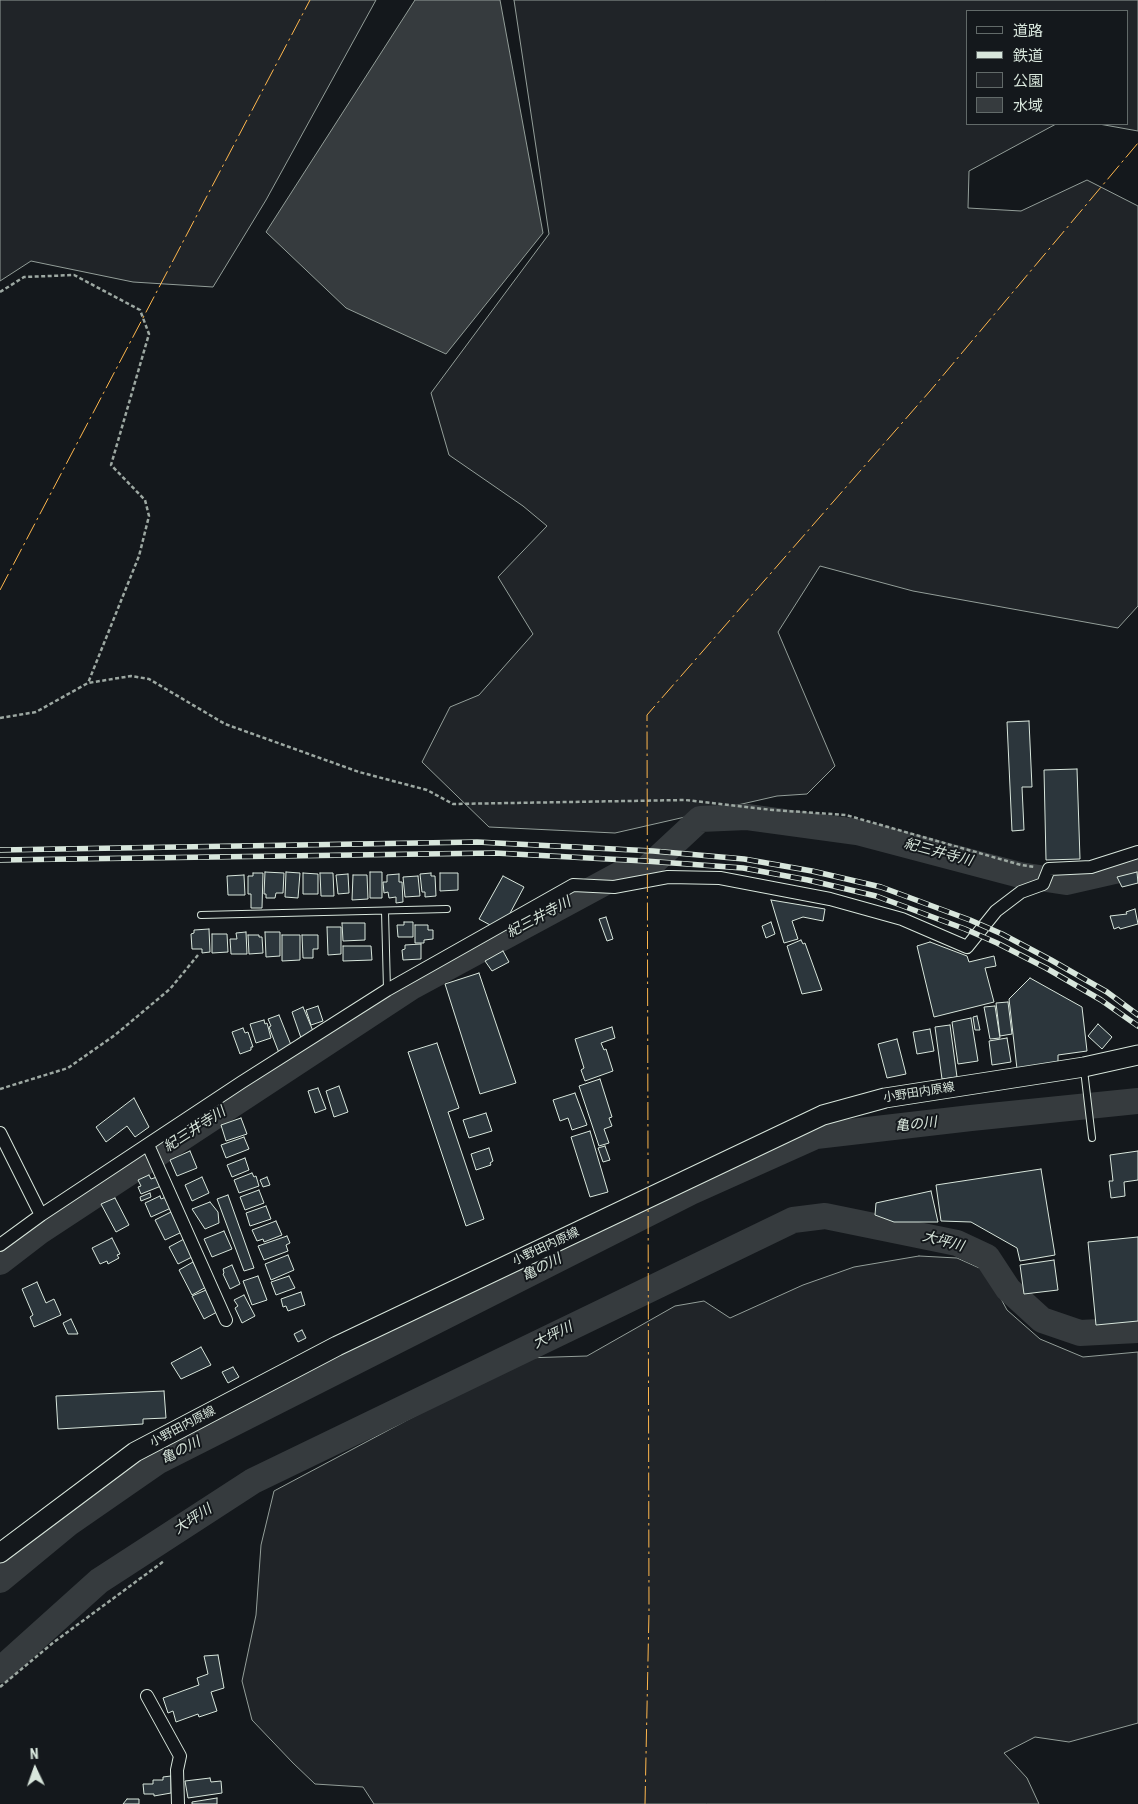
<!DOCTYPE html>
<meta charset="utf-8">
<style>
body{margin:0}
#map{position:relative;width:1138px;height:1804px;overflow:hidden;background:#14181c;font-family:"Roboto Condensed","Noto Sans JP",sans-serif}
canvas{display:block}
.legend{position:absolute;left:966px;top:10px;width:162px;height:115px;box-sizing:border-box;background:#14181c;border:1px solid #626a69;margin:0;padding:6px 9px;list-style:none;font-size:15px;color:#d8e6dc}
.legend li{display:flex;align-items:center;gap:10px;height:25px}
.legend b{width:25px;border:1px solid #626a69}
.north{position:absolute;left:10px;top:1744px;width:50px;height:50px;-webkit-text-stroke:4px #14181c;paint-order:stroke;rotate:357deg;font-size:14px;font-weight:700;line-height:20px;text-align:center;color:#d8e6dc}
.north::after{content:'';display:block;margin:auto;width:18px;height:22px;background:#d8e6dc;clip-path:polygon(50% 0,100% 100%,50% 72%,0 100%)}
</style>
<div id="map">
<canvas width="1138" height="1804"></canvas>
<ul class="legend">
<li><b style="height:6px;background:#14181c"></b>道路</li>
<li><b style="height:6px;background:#d8e6dc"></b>鉄道</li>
<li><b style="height:14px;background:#202428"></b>公園</li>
<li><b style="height:14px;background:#363b3e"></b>水域</li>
</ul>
<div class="north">N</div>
</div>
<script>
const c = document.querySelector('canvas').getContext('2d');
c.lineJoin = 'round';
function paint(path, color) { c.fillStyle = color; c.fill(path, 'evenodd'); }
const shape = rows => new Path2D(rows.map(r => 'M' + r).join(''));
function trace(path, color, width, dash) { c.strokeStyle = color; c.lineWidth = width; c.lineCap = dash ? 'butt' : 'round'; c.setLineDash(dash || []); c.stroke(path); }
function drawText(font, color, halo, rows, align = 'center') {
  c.font = font + ' "Roboto Condensed","Noto Sans JP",sans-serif'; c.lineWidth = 4; c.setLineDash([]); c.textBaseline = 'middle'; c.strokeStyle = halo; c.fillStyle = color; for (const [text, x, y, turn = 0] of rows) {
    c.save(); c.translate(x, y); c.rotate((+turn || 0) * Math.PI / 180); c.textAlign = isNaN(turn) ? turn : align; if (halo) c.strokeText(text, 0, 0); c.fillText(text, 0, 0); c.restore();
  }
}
const green = shape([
 [0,0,376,0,266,200,213,287,133,282,31,261,0,281,0,0],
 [514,0,1138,0,1138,131,1099,124,1127,124,1127,11,967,11,967,124,1056,124,969,171,968,208,1021,211,1087,180,1138,206,1138,606,1118,628,913,591,820,566,778,632,835,766,807,794,777,796,615,833,489,827,422,762,450,707,479,695,533,634,498,577,547,526,523,506,449,455,431,393,549,234,514,0],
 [919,1256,957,1258,986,1271,1007,1310,1040,1339,1083,1357,1138,1352,1138,1723,1069,1742,1035,1737,1004,1753,1027,1778,1039,1804,374,1804,363,1787,315,1784,293,1763,252,1720,242,1681,256,1615,261,1545,274,1491,524,1358,587,1356,675,1306,704,1301,730,1318,803,1285,854,1267,919,1256]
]);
paint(green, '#202428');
trace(green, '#939e99', 1);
const water = shape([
 [415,0,500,0,543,233,446,354,346,308,266,232,415,0]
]);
paint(water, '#363b3e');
trace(water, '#939e99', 1);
trace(shape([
 [0,1262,39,1232,413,986,626,871,643,872,700,819,747,817,857,832,1020,875,1066,882,1123,869,1138,864],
 [0,1580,69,1523,157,1462,691,1192,816,1136,971,1118,1138,1101],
 [0,1670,99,1581,253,1481,793,1220,825,1216,957,1243,987,1257,1008,1289,1042,1320,1080,1333,1138,1330]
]), '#363b3e', 26);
const building = shape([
 [1029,721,1032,787,1022,787,1024,830,1012,831,1007,722,1029,721],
 [1077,769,1080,859,1046,860,1044,770,1077,769],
 [265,872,284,873,283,893,276,893,275,898,266,898,266,894,264,894,265,872],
 [286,872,300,873,298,898,285,897,286,872],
 [370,872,382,872,382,898,370,898,370,872],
 [1137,872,1138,883,1122,887,1117,877,1137,872],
 [253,873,263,873,262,908,251,908,251,894,248,894,248,876,253,876,253,873],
 [303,873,318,874,318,894,303,894,303,873],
 [320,873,333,873,334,896,321,896,320,873],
 [431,873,431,876,435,876,436,896,425,897,425,892,422,892,420,874,431,873],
 [440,873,458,873,458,890,440,891,440,873],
 [348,874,349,893,338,894,336,875,348,874],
 [399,874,399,882,402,882,403,902,396,903,396,897,389,898,388,892,384,893,383,882,387,882,387,875,399,874],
 [244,875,245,895,228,895,227,876,244,875],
 [353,875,367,875,368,899,352,900,353,875],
 [418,876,420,896,405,897,403,877,418,876],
 [503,876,524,887,508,917,492,926,479,919,503,876],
 [771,900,825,909,823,921,803,917,792,921,798,939,784,943,771,900],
 [1135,909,1138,924,1120,929,1119,927,1114,929,1110,916,1127,914,1126,912,1135,909],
 [606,917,613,939,607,941,599,919,606,917],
 [404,922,413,922,413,937,398,937,397,925,404,925,404,922],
 [771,922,775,934,766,938,762,926,771,922],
 [342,923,365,923,365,940,343,941,342,923],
 [415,925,428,925,428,930,433,930,433,939,424,940,424,943,415,943,415,925],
 [327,927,341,927,341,954,328,955,327,927],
 [209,929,210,952,202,953,202,949,192,949,191,934,194,933,194,930,209,929],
 [246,932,247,954,231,954,230,939,237,939,236,933,246,932],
 [265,932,280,932,280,956,266,957,265,932],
 [212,934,227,934,228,952,212,953,212,934],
 [248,935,259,935,259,937,262,937,263,953,249,954,248,935],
 [282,935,300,935,300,960,282,961,282,935],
 [302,935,318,935,318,949,313,949,313,958,303,958,302,935],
 [801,940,803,944,805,943,822,990,802,994,787,946,801,940],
 [930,942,967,956,969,962,994,956,996,966,985,968,994,1002,934,1017,917,946,930,942],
 [421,944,421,959,403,960,402,950,405,949,405,945,421,944],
 [343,946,371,946,372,960,343,961,343,946],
 [503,951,509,962,492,971,485,961,503,951],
 [479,973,516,1083,480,1094,445,984,479,973],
 [1030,978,1082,1007,1087,1051,1058,1055,1058,1064,1017,1069,1009,999,1030,978],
 [1008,1002,1012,1034,1000,1036,996,1003,1008,1002],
 [318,1006,323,1021,311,1025,306,1010,318,1006],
 [995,1006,1000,1038,990,1039,984,1007,995,1006],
 [303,1007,313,1031,301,1038,292,1012,303,1007],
 [279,1015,291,1045,279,1053,269,1027,271,1026,268,1019,279,1015],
 [977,1016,980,1030,975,1030,973,1017,977,1016],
 [971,1018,978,1061,958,1064,952,1022,971,1018],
 [264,1020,265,1024,267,1023,271,1038,256,1043,250,1024,264,1020],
 [1098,1024,1112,1037,1102,1049,1088,1036,1098,1024],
 [950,1025,957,1077,942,1079,935,1027,950,1025],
 [612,1027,615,1038,601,1043,604,1050,606,1049,613,1071,585,1081,581,1070,584,1068,575,1039,612,1027],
 [243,1028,245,1033,248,1032,253,1047,251,1047,251,1050,240,1054,232,1032,243,1028],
 [930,1029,934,1051,917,1054,913,1032,930,1029],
 [1007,1038,1011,1062,992,1065,989,1041,1007,1038],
 [897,1039,906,1074,887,1078,878,1044,897,1039],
 [437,1043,459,1108,448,1112,484,1219,466,1226,408,1052,437,1043],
 [600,1079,612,1117,609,1118,612,1126,604,1129,609,1143,599,1146,579,1086,600,1079],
 [339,1086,348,1112,334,1117,326,1091,339,1086],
 [318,1088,326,1109,315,1113,308,1091,318,1088],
 [575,1093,587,1125,572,1130,568,1118,560,1121,553,1100,575,1093],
 [134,1098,149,1127,135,1137,127,1126,106,1142,96,1127,134,1098],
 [486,1113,492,1131,469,1138,463,1120,486,1113],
 [241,1118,247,1134,226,1141,221,1125,241,1118],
 [590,1131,608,1192,590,1197,571,1137,590,1131],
 [244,1137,249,1149,226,1158,221,1145,244,1137],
 [605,1146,610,1160,603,1162,598,1148,605,1146],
 [489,1148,493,1161,490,1163,491,1165,476,1170,471,1154,489,1148],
 [190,1151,197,1168,177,1176,170,1160,190,1151],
 [1138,1151,1138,1180,1124,1182,1125,1196,1111,1198,1109,1181,1113,1181,1110,1155,1138,1151],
 [245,1158,249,1170,232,1177,227,1165,245,1158],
 [1041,1169,1055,1255,1020,1261,1017,1248,971,1222,941,1221,936,1185,1041,1169],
 [252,1173,254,1177,256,1176,259,1186,239,1193,234,1180,252,1173],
 [149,1175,151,1179,157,1177,161,1186,141,1194,138,1187,141,1186,138,1180,149,1175],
 [202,1177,209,1193,192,1201,185,1185,202,1177],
 [267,1177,270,1185,263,1187,260,1180,267,1177],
 [259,1190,264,1203,245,1210,240,1197,259,1190],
 [931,1191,938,1222,894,1222,875,1215,876,1203,931,1191],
 [150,1193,151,1197,141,1201,140,1197,150,1193],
 [228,1195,254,1268,244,1271,217,1199,228,1195],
 [160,1196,161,1199,166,1197,171,1208,151,1217,145,1203,160,1196],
 [115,1198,129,1225,116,1232,101,1204,115,1198],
 [210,1202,218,1212,219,1223,205,1229,192,1209,210,1202],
 [266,1206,271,1219,250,1226,246,1213,266,1206],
 [171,1212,182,1232,165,1240,155,1220,171,1212],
 [276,1221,282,1235,264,1242,263,1239,257,1241,252,1230,276,1221],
 [224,1231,232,1249,212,1257,204,1239,224,1231],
 [287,1236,290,1243,286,1245,288,1251,264,1260,258,1246,287,1236],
 [1138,1237,1138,1321,1096,1325,1088,1242,1138,1237],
 [112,1238,120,1254,117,1255,119,1258,108,1264,107,1261,100,1264,92,1248,112,1238],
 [184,1239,194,1256,178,1264,169,1247,184,1239],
 [288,1255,294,1270,271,1280,265,1264,288,1255],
 [1054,1260,1058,1290,1024,1294,1020,1265,1054,1260],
 [193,1262,206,1287,192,1295,179,1270,193,1262],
 [232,1265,240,1284,230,1289,223,1274,224,1273,223,1269,232,1265],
 [258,1276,267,1300,252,1305,243,1281,258,1276],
 [289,1276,295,1288,276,1295,271,1282,289,1276],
 [37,1282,46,1303,54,1299,61,1315,34,1327,30,1317,33,1315,22,1289,37,1282],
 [206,1290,207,1292,209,1291,217,1312,204,1319,192,1296,206,1290],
 [301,1292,305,1305,288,1311,286,1306,283,1307,281,1299,301,1292],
 [244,1295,255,1316,242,1323,235,1308,238,1306,234,1300,244,1295],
 [71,1319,78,1334,68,1334,63,1323,71,1319],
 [302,1330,306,1338,298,1342,294,1334,302,1330],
 [201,1347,211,1365,181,1379,171,1363,201,1347],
 [233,1367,239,1377,228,1383,222,1372,233,1367],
 [164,1391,166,1418,143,1419,143,1424,58,1429,56,1396,164,1391],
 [218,1655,224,1688,211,1692,217,1711,199,1717,198,1714,176,1722,173,1711,168,1713,163,1698,199,1685,197,1678,208,1674,204,1656,218,1655],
 [171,1776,171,1793,154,1796,154,1794,144,1794,143,1784,153,1784,153,1780,163,1780,163,1777,171,1776],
 [210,1778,211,1782,221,1781,222,1793,188,1798,185,1781,210,1778],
 [217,1798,217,1804,192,1804,192,1802,217,1798],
 [127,1799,139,1799,139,1804,123,1804,127,1799]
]);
paint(building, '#2c363c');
trace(building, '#d8e6dc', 1);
const service = shape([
 [385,911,387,990],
 [201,915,447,909],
 [1084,1070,1092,1138]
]);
const minor = shape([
 [0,1133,41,1215],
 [148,1145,226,1320],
 [0,1245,41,1215,242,1082,387,990,573,885,614,887,668,877,720,878,830,899,902,919,967,947,996,911,1021,892,1043,884,1049,869,1091,867,1138,852],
 [147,1696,180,1756,177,1770,178,1804]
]);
const secondary = shape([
 [0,1553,135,1452,337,1346,823,1115,885,1098,1084,1067,1138,1055]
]);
trace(service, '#d8e6dc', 8);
trace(minor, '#d8e6dc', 14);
trace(secondary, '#d8e6dc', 21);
trace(shape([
 [0,292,24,277,74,275,140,310,149,334,111,465,145,500,149,516,139,556,88,683],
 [0,718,36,712,88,683,131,676,149,679,225,724,359,772,427,790,453,804,685,800,773,810,846,815,1021,865,1035,867],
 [0,1089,68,1068,115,1035,170,989,198,955],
 [0,1687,54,1642,164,1561]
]), '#9da8a2', 2.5, [4, 2.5]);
trace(service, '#14181c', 6);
trace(minor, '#14181c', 12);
trace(secondary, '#14181c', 19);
const rail = shape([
 [0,850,477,842,653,851,744,859,812,871,881,887,970,920,1002,934,1051,960,1107,992,1138,1015],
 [0,860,495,853,645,861,743,868,808,880,876,896,965,929,997,943,1046,968,1101,1000,1138,1026]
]);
trace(rail, '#d8e6dc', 5.5);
trace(rail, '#14181c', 4, [11]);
trace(shape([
 [0,590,310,0],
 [645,1804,649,1612,647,715,930,391,1138,143]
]), '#ffb74d', 1, [18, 4, 2.5, 4]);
drawText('12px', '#d8e6dc', '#14181c', [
 ["小野田内原線",919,1093,-9],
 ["小野田内原線",546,1247,-25],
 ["小野田内原線",183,1427,-28]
]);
drawText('italic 14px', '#d8e6dc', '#14181c', [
 ["紀三井寺川",938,853,15],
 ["紀三井寺川",539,918,-28],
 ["亀の川",916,1125,-6],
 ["紀三井寺川",195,1130,-33],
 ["大坪川",943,1242,15],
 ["亀の川",542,1268,-27],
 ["大坪川",553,1336,-26],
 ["亀の川",181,1451,-27],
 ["大坪川",193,1520,-33]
]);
</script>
